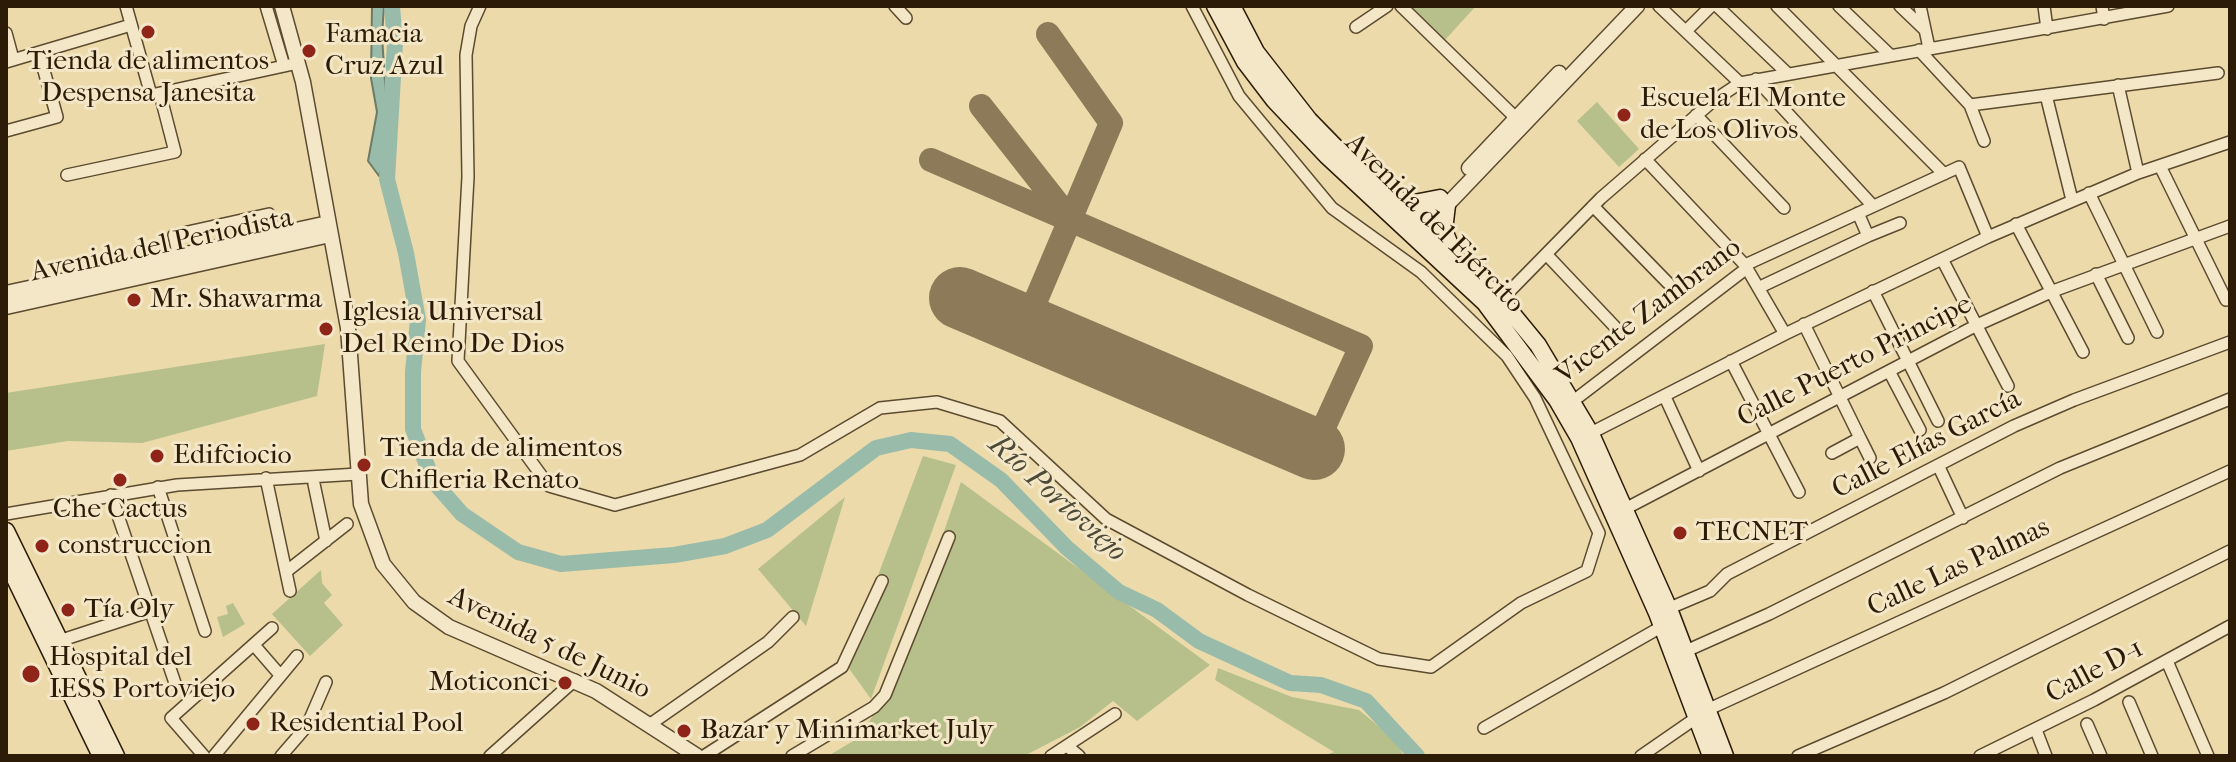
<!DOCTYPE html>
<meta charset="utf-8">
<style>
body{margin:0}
#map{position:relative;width:2236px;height:762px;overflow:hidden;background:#ecdaab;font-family:"IM FELL French Canon",serif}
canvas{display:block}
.frame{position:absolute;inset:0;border:8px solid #2c1b06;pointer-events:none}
</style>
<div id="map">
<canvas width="2236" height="762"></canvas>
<div class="frame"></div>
</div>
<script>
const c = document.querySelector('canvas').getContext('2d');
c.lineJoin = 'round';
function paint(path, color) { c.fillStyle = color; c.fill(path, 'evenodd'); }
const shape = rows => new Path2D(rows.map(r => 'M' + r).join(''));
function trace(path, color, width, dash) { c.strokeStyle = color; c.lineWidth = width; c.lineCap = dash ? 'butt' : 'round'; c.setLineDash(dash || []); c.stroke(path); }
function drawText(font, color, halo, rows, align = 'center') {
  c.font = font + ' "IM FELL French Canon",serif'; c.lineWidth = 6; c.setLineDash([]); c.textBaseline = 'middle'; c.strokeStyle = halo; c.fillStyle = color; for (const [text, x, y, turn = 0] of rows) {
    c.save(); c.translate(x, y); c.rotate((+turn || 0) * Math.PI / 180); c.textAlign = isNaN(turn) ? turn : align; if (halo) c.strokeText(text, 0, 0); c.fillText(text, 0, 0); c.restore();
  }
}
paint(shape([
 [1409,6,1476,6,1445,40],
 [1597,102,1639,149,1619,167,1577,121],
 [325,344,317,396,142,443,68,441,6,451,6,393],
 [923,456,956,465,871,699,845,663],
 [961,482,1210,665,1137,721,1113,701,1080,727,1024,756,828,756,860,737,891,685],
 [845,497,806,626,758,569],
 [321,570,322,583,332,595,324,603,343,625,310,656,272,614],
 [233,603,245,624,223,637,217,617,228,614,226,606],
 [1218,668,1292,697,1359,710,1393,738,1404,756,1323,756,1334,752,1215,680]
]), '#b7c08a');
const water = shape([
 [372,6,384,6,382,36,387,113,385,159,379,176,368,161,377,112,371,78,372,6]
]);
paint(water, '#9ba');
trace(water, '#6d7b68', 2);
trace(shape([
 [392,6,395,43,387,179,406,253,418,320,413,372,413,429,433,481,462,514,518,552,561,564,674,555,725,546,767,530,876,448,911,440,950,444,1001,480,1067,548,1119,592,1157,610,1199,641,1290,683,1321,685,1366,701,1417,756]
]), '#9ba', 16);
trace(shape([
 [981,106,1069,218],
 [931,160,1361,346,1314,449],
 [1025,326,1111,123,1048,34]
]), '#8c7a58', 24);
trace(shape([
 [960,298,1314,449]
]), '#8c7a58', 62);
const minor = shape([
 [126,6,151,95,298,63],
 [266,6,284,66],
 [480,6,471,26,466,55,468,177,458,361,549,486,615,505,800,455,880,408,937,402,1000,421,1106,519,1248,595,1379,659,1431,667,1521,603,1587,571,1599,533,1535,398,1507,356,1421,272,1332,208,1239,96,1192,6],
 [895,6,906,18],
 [1401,6,1520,122],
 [1659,6,1740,83],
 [1717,6,1787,73],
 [1777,6,1944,174],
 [1839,6,1889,54],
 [1900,6,1924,29],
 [1920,6,1929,48],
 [2044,6,2047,29],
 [2102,6,2104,19],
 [1356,27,1387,6],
 [1686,31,1711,6],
 [6,33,13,59],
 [1919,50,1970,105,1984,141],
 [6,62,131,25],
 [1756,79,1873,206],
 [2118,85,2138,173],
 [2046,95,2072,200],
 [1970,105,2218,73],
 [1696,115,1784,208],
 [6,131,57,117,39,53],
 [1645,159,1745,265,1785,334],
 [2160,166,2226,300],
 [67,175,175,152,160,94],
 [2089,193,2157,332],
 [1593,206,1668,283],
 [2016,224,2083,352],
 [1868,236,1900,223],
 [1546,254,1617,329],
 [1942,259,2008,386],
 [180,262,174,235,269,214,275,242],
 [2096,274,2128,338],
 [1760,287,1868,236,1858,213],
 [1873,291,1938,421],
 [1501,300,1601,198,1713,101,1740,83,2168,6],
 [1804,324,1860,438,1832,453],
 [1731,361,1799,492],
 [1889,371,1920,430],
 [1665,397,1699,471],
 [1568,405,1747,268,1745,265,1959,167,1988,237],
 [1587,435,1785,334,1988,237,2138,173,2230,142],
 [1860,438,1870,458],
 [1938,465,1963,518],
 [266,478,290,591],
 [314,484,326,541],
 [158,487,205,631],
 [111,495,175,683],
 [1621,511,1977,325,2053,291,2230,226],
 [6,514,177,485,358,474],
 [287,571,347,524],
 [1665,610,1710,591,1727,574,2014,426,2074,400,2230,342],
 [62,640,151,611],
 [254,645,280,675],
 [1686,651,1769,614,2060,468,2230,399],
 [2167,661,2208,756],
 [2129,702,2152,756],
 [652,723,768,642,793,617],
 [2087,724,2101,756],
 [1484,728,1661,627],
 [2036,730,2046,756],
 [1067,746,1079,756],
 [204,756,171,718,272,628],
 [214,756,297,656],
 [281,756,307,726,326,682],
 [490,756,575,680],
 [704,756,842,667,882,581],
 [792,756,874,707,885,695,949,537],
 [1051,756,1115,714],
 [1641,756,1709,709,2230,471],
 [1798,756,1944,693,2230,551],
 [1980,756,2094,700,2230,626]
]);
const tertiary = shape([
 [282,6,303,82,348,328,361,504,383,564,414,602,449,627,596,691,697,756],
 [1469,168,1559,73],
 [1403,214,1419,215,1447,205,1637,6],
 [6,293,328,223],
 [6,307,330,235]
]);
const secondary = shape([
 [1215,6,1245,62,1274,100,1327,156,1485,303,1557,400,1579,438,1657,613,1711,756],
 [1232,6,1256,52,1309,120,1349,161,1501,300,1538,345,1591,434,1669,609,1725,756],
 [1391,198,1414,203,1440,198],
 [1447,205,1444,230,1452,250],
 [6,531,116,756],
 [6,560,101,756]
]);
trace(minor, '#5c4b2f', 14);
trace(tertiary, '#5c4b2f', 17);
trace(secondary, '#2c1b06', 19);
trace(minor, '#f3e7c8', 11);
trace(tertiary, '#f3e7c8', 14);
trace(secondary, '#f3e7c8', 16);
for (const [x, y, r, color] of [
 [148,32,8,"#8f2418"],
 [309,51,8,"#8f2418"],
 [1624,115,8,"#8f2418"],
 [134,300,8,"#8f2418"],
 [326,329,8,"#8f2418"],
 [157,456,8,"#8f2418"],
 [364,465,8,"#8f2418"],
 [120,480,8,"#8f2418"],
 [1680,533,8,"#8f2418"],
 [42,546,8,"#8f2418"],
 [68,610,8,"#8f2418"],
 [31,674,10,"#8f2418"],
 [565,683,8,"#8f2418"],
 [253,724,8,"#8f2418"],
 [684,731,8,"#8f2418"]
]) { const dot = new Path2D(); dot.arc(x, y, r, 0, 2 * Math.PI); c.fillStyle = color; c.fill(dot); trace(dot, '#f3e7c8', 3); }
drawText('28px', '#2c1b06', '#f3e7c8', [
 ["Famacia",325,35],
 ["Cruz Azul",325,67],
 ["Tienda de alimentos",148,62,"center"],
 ["Despensa Janesita",148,94,"center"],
 ["Escuela El Monte",1640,99],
 ["de Los Olivos",1640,131],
 ["Mr. Shawarma",150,300],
 ["Iglesia Universal",342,313],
 ["Del Reino De Dios",342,345],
 ["Tienda de alimentos",380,449],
 ["Chifleria Renato",380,481],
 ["Edifciocio",173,456],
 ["Che Cactus",120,510,"center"],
 ["TECNET",1696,533],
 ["construccion",58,546],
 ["Tía Oly",84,610],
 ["Hospital del",49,658],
 ["IESS Portoviejo",49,690],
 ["Moticonci",549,683,"right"],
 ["Residential Pool",269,724],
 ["Bazar y Minimarket July",700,731]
], 'left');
drawText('28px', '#2c1b06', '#f3e7c8', [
 ["Avenida del Ejército",1434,224,45],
 ["Avenida del Periodista",162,246,-12],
 ["Vicente Zambrano",1649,312,-37],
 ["Calle Puerto Principe",1855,362,-27],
 ["Calle Elías García",1927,445,-27],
 ["Calle Las Palmas",1959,568,-25],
 ["Avenida 5 de Junio",549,644,26],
 ["Calle D-1",2095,672,-28]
]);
drawText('italic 30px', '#4d4b37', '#f3e7c8', [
 ["Río Portoviejo",1057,499,42]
]);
</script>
